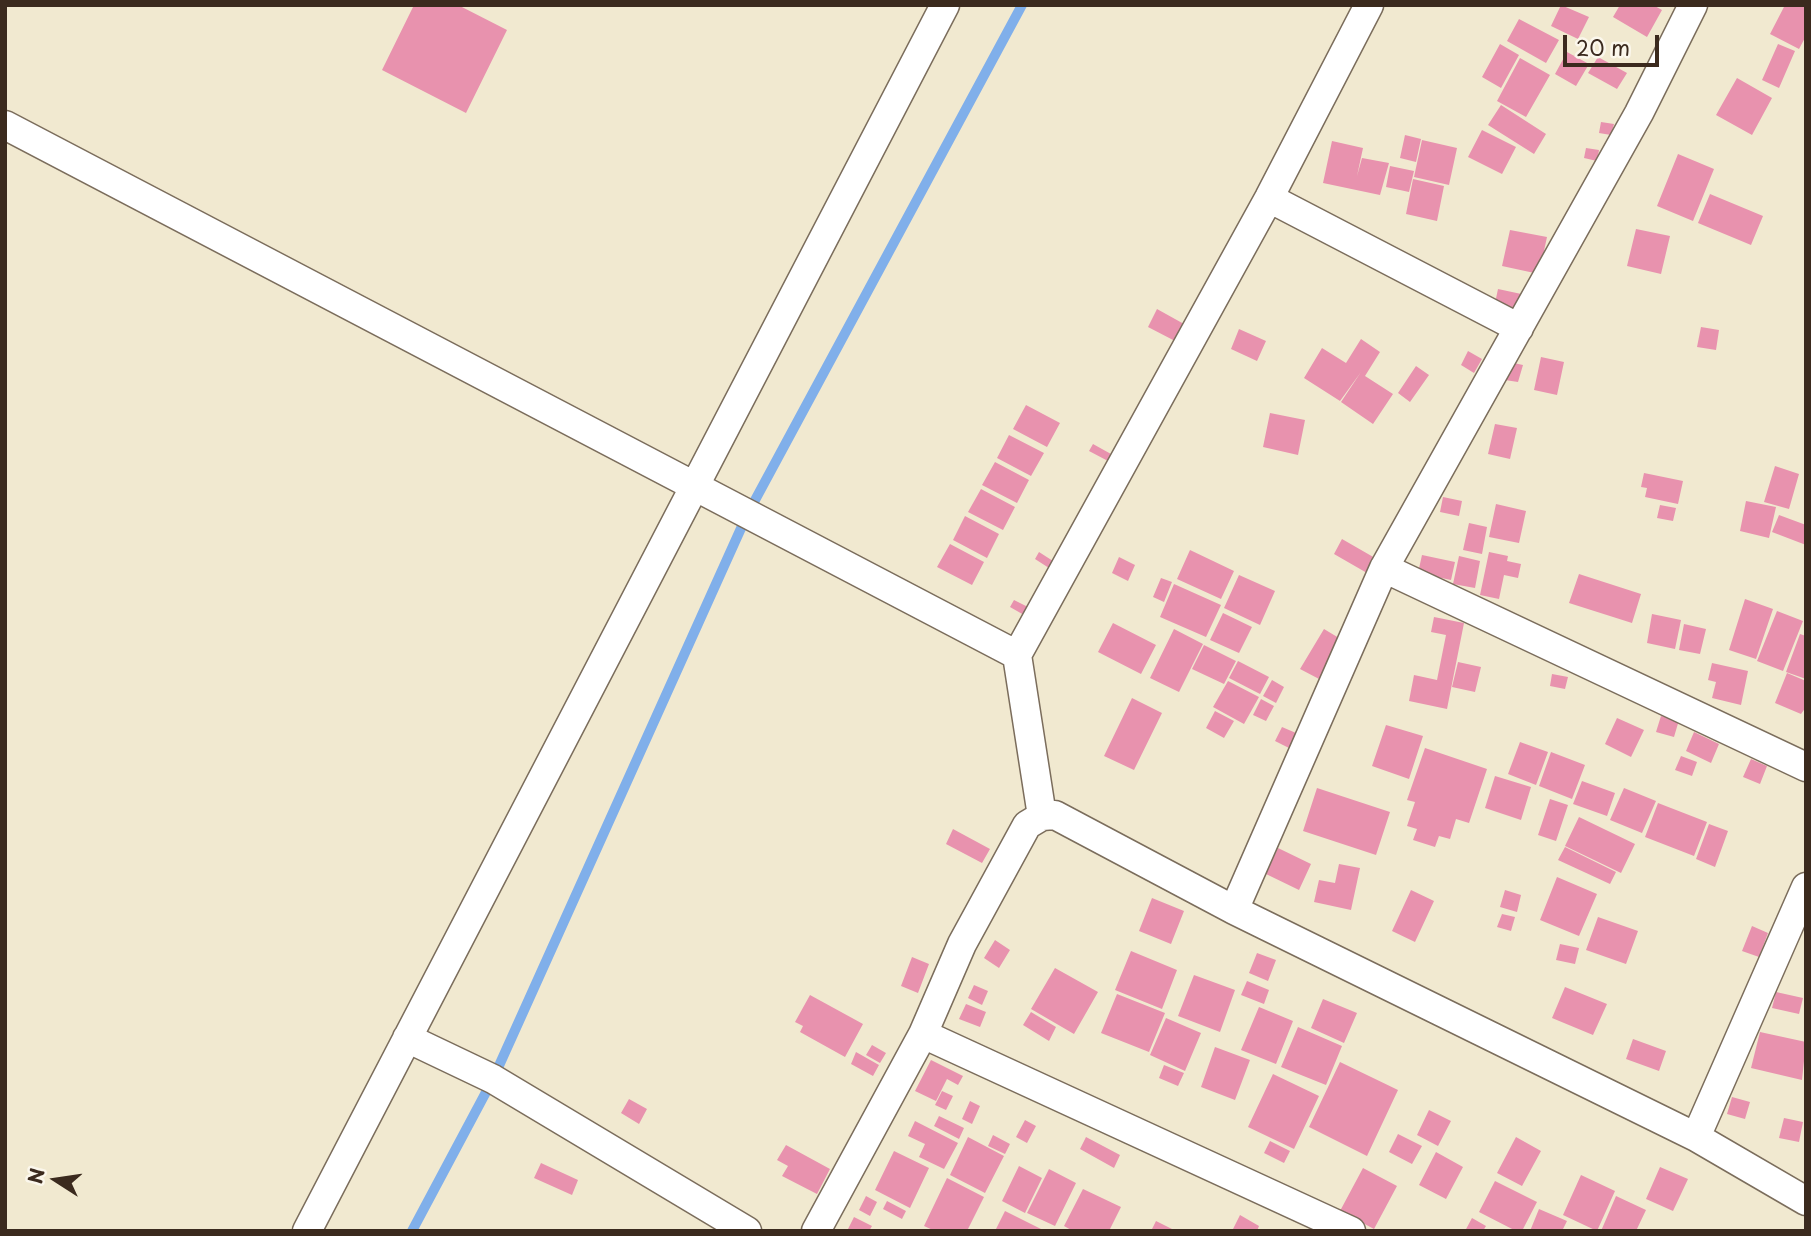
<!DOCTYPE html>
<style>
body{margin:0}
#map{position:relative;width:1811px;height:1236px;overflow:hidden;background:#f1e9d0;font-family:"Playpen Sans",sans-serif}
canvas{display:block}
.frame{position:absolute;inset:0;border:7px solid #3b2a1e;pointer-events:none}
.north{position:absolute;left:21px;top:1145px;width:70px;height:70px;-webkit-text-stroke:5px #fbf7ec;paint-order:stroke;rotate:282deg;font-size:19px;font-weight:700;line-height:28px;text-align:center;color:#3b2a1e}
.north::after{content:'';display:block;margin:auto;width:24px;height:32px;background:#3b2a1e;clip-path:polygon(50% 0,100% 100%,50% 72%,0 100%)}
.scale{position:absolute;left:1563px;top:35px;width:96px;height:32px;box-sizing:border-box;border:4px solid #3b2a1e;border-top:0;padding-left:9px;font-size:21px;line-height:24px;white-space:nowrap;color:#3b2a1e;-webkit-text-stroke:5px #fbf7ec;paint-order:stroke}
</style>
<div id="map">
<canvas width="1811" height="1236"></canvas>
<div class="frame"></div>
<div class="north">N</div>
<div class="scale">20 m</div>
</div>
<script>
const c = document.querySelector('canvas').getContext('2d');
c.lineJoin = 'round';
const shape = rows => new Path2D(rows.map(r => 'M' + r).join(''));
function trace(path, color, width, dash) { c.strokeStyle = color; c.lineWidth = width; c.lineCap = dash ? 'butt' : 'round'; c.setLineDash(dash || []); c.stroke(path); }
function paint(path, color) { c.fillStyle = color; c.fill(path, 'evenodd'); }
trace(shape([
 [412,1231,493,1079,747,515,1022,5]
]), '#80afea', 10);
paint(shape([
 [414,5,458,5,507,30,466,113,382,70],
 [1561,5,1589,17,1578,39,1551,26],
 [1620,5,1653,5,1662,10,1647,37,1613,17],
 [1785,5,1806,5,1806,36,1799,49,1770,34],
 [1519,19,1559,40,1546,63,1507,41],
 [1500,44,1519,55,1501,88,1482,77],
 [1778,44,1795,51,1779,88,1762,80],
 [1567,52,1589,64,1576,86,1555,74],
 [1598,57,1627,73,1617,89,1588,73],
 [1520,58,1550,75,1526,117,1497,101],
 [1737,78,1772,98,1752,135,1716,115],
 [1501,105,1546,134,1534,154,1488,125],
 [1601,122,1614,124,1611,135,1599,133],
 [1482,130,1516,147,1502,174,1468,157],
 [1405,135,1421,139,1416,162,1400,158],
 [1422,140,1457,148,1449,185,1414,177],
 [1332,141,1363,148,1357,176,1362,158,1389,163,1380,195,1323,183],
 [1586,148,1599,150,1597,161,1584,158],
 [1678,154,1714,169,1693,221,1657,206],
 [1390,166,1414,171,1409,192,1386,187],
 [1413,179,1444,186,1437,221,1406,214],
 [1710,194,1763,216,1751,245,1698,223],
 [1636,229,1670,236,1661,274,1627,266],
 [1510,230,1547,237,1539,274,1502,266],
 [1498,289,1526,295,1522,314,1494,308],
 [1157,309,1184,324,1175,341,1148,327],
 [1701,327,1719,330,1716,350,1697,347],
 [1239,329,1266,341,1257,361,1231,349],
 [1361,339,1380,352,1365,376,1393,394,1373,424,1341,402,1361,372,1340,401,1304,378,1322,348,1346,363],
 [1468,351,1482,359,1474,373,1461,365],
 [1541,357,1564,362,1557,395,1534,390],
 [1509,362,1523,365,1518,382,1505,380],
 [1416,366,1429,375,1410,402,1398,393],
 [1026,405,1060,423,1047,447,1013,429],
 [1270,413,1305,420,1298,455,1263,447],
 [1495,424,1517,428,1510,459,1488,454],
 [1009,435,1044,453,1031,476,997,458],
 [1093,444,1111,454,1108,461,1089,451],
 [995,462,1029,480,1017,503,982,485],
 [1775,466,1799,474,1789,509,1764,502],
 [1644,473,1683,481,1678,504,1645,497,1647,488,1641,487],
 [981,489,1015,507,1003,530,968,512],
 [1443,497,1462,501,1459,516,1440,512],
 [1746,501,1776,507,1769,538,1740,531],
 [1496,504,1526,511,1519,543,1489,537],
 [1660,505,1676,508,1673,521,1657,518],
 [1779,515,1806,525,1806,545,1772,532],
 [965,516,999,534,987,558,953,540],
 [1469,523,1487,527,1482,554,1463,550],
 [1342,539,1375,558,1367,573,1334,554],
 [950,544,984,562,972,585,937,567],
 [1190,550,1234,571,1221,599,1177,579],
 [1039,552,1053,561,1049,568,1035,559],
 [1489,552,1508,556,1507,561,1521,564,1518,578,1504,575,1499,599,1480,595],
 [1422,555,1455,562,1451,580,1418,573],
 [1459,556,1480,561,1475,588,1453,584],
 [1119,557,1135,565,1128,581,1112,573],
 [1579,574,1641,594,1632,623,1569,603],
 [1239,575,1275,591,1260,625,1224,608],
 [1161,578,1172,582,1164,602,1153,597],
 [1174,584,1221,605,1206,637,1160,617],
 [1745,599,1773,609,1756,659,1729,650],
 [1014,600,1028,607,1024,615,1010,607],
 [1777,611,1803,621,1783,671,1757,661],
 [1223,613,1252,627,1239,653,1210,640],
 [1652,614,1681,620,1675,649,1647,643],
 [1434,617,1464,623,1447,709,1409,701,1414,675,1437,680,1446,635,1431,632],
 [1113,623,1156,645,1141,674,1098,652],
 [1684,624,1706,629,1700,654,1679,650],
 [1174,629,1203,644,1179,692,1150,678],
 [1324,629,1344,641,1321,680,1300,669],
 [1800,634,1806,636,1806,679,1786,672],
 [1204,645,1236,661,1224,684,1192,669],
 [1238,661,1269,677,1260,694,1229,678],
 [1458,662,1481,667,1475,692,1452,687],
 [1712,663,1748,671,1741,705,1712,698,1716,682,1708,680],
 [1787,673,1806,681,1806,707,1801,714,1775,703],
 [1552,674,1568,677,1565,689,1550,686],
 [1272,680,1284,687,1276,703,1263,696],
 [1228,681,1259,697,1244,724,1213,707],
 [1132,698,1162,713,1134,770,1104,756],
 [1261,699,1274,706,1266,721,1253,715],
 [1215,711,1234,721,1224,738,1206,728],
 [1661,716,1679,720,1674,737,1656,732],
 [1617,718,1644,730,1631,757,1605,744],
 [1386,725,1423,736,1409,779,1372,766],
 [1282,727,1296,733,1289,748,1275,741],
 [1694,732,1719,744,1711,763,1686,751],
 [1520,742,1548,752,1536,785,1508,774],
 [1425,748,1487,769,1469,823,1456,819,1450,839,1439,836,1435,847,1413,840,1417,829,1407,826,1415,802,1407,800],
 [1551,752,1585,765,1572,799,1539,786],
 [1681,756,1697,762,1692,776,1675,770],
 [1751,759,1767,766,1760,784,1743,777],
 [1495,776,1531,787,1521,820,1485,808],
 [1582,781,1615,793,1607,816,1573,804],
 [1317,788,1390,812,1376,855,1303,831],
 [1624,788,1656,801,1642,833,1610,820],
 [1550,799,1568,805,1556,841,1538,835],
 [1658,803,1707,822,1694,856,1645,837],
 [1579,817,1635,844,1621,873,1565,846],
 [1709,824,1728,831,1715,867,1696,859],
 [953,829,990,849,982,863,946,844],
 [1565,847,1616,872,1610,884,1558,860],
 [1278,848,1311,864,1299,890,1266,874],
 [1339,864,1360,868,1351,910,1314,902,1319,880,1335,883],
 [1557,877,1597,894,1579,936,1540,920],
 [1411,890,1434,901,1415,942,1392,931],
 [1505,890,1521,895,1517,912,1500,907],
 [1152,898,1184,911,1171,944,1139,931],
 [1502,914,1515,917,1511,931,1497,927],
 [1598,917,1638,931,1626,964,1586,950],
 [1752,926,1768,933,1759,957,1742,951],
 [995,940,1010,950,999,968,984,958],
 [1560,944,1579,948,1575,964,1556,960],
 [1131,951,1177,970,1162,1009,1115,990],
 [1257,953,1276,960,1268,981,1249,973],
 [912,957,929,964,918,993,901,986],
 [1055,968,1098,992,1074,1034,1031,1009],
 [1194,975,1235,990,1220,1032,1178,1016],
 [1247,981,1269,990,1264,1004,1241,995],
 [974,985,988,991,982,1005,968,998],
 [1565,987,1607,1004,1593,1035,1552,1018],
 [1776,992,1803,998,1799,1014,1772,1008],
 [1117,994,1165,1013,1149,1052,1101,1033],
 [810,995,863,1024,845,1057,800,1032,803,1026,795,1022],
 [1323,999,1357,1013,1344,1043,1311,1028],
 [966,1004,986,1012,980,1027,959,1019],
 [1259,1007,1293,1021,1276,1064,1241,1050],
 [1031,1012,1056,1027,1049,1041,1023,1025],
 [1166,1018,1201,1033,1185,1071,1150,1055],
 [1298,1027,1342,1046,1326,1085,1281,1067],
 [1760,1032,1806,1042,1802,1080,1751,1068],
 [1633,1039,1666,1051,1659,1071,1626,1059],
 [872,1045,886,1053,880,1063,866,1055],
 [1215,1047,1250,1060,1235,1100,1201,1087],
 [856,1052,879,1065,873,1076,851,1064],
 [931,1060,963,1076,958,1085,947,1079,936,1101,915,1091],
 [1340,1062,1398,1090,1367,1156,1309,1127],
 [1164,1065,1184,1073,1178,1086,1159,1078],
 [1273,1074,1319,1096,1294,1149,1248,1127],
 [942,1091,953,1096,946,1110,935,1105],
 [1732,1097,1750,1102,1745,1119,1727,1114],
 [629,1099,647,1109,639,1124,621,1113],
 [970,1101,980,1106,972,1124,962,1119],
 [1429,1110,1451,1121,1438,1146,1417,1135],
 [939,1116,964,1128,959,1139,934,1126],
 [1784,1118,1803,1122,1799,1142,1779,1138],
 [1025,1120,1036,1126,1027,1143,1016,1137],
 [915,1121,958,1143,944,1169,919,1157,925,1144,908,1136],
 [1398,1134,1422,1146,1412,1164,1389,1152],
 [993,1135,1010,1144,1005,1154,988,1146],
 [968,1137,1004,1156,985,1193,950,1175],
 [1086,1137,1120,1155,1114,1168,1080,1149],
 [1516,1137,1541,1151,1522,1186,1497,1173],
 [1270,1141,1290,1151,1284,1163,1264,1153],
 [786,1145,830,1169,817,1194,782,1176,788,1166,777,1160],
 [894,1151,929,1168,910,1208,875,1190],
 [1436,1152,1463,1167,1446,1199,1419,1185],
 [541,1163,578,1180,572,1195,534,1178],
 [1019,1166,1042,1178,1025,1213,1002,1201],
 [1660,1167,1688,1179,1673,1211,1646,1199],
 [1363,1168,1397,1186,1374,1229,1340,1211],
 [1049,1169,1076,1183,1055,1226,1027,1213],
 [1581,1175,1615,1191,1597,1231,1563,1215],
 [947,1178,984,1197,967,1231,935,1231,924,1226],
 [1495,1181,1537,1202,1522,1231,1516,1231,1479,1212],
 [1083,1189,1121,1207,1109,1231,1073,1231,1064,1226],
 [866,1196,877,1202,870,1216,859,1210],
 [1616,1196,1646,1210,1636,1231,1601,1231],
 [887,1201,906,1211,902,1219,883,1209],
 [1539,1209,1567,1221,1562,1231,1530,1231],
 [1005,1211,1045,1231,995,1231],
 [1240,1215,1259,1226,1257,1231,1233,1229],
 [854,1217,872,1226,869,1231,847,1231],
 [1472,1218,1486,1226,1483,1231,1465,1231],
 [1156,1221,1176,1231,1151,1231]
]), '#e892ae');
const street = shape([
 [5,125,1017,655,1042,816],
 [1269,198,1519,328],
 [1384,568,1806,767],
 [1017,655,1269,198,1369,5],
 [1234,910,1384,568,1639,113,1693,5],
 [923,1034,1351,1231],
 [407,1038,493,1079,747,1231],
 [1696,1137,1806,887],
 [307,1231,945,5],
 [816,1231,923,1034,962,944,1027,825,1042,816,1055,815,1234,910,1696,1137,1806,1201]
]);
trace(street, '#7b6d5c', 31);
trace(street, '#fff', 28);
</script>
